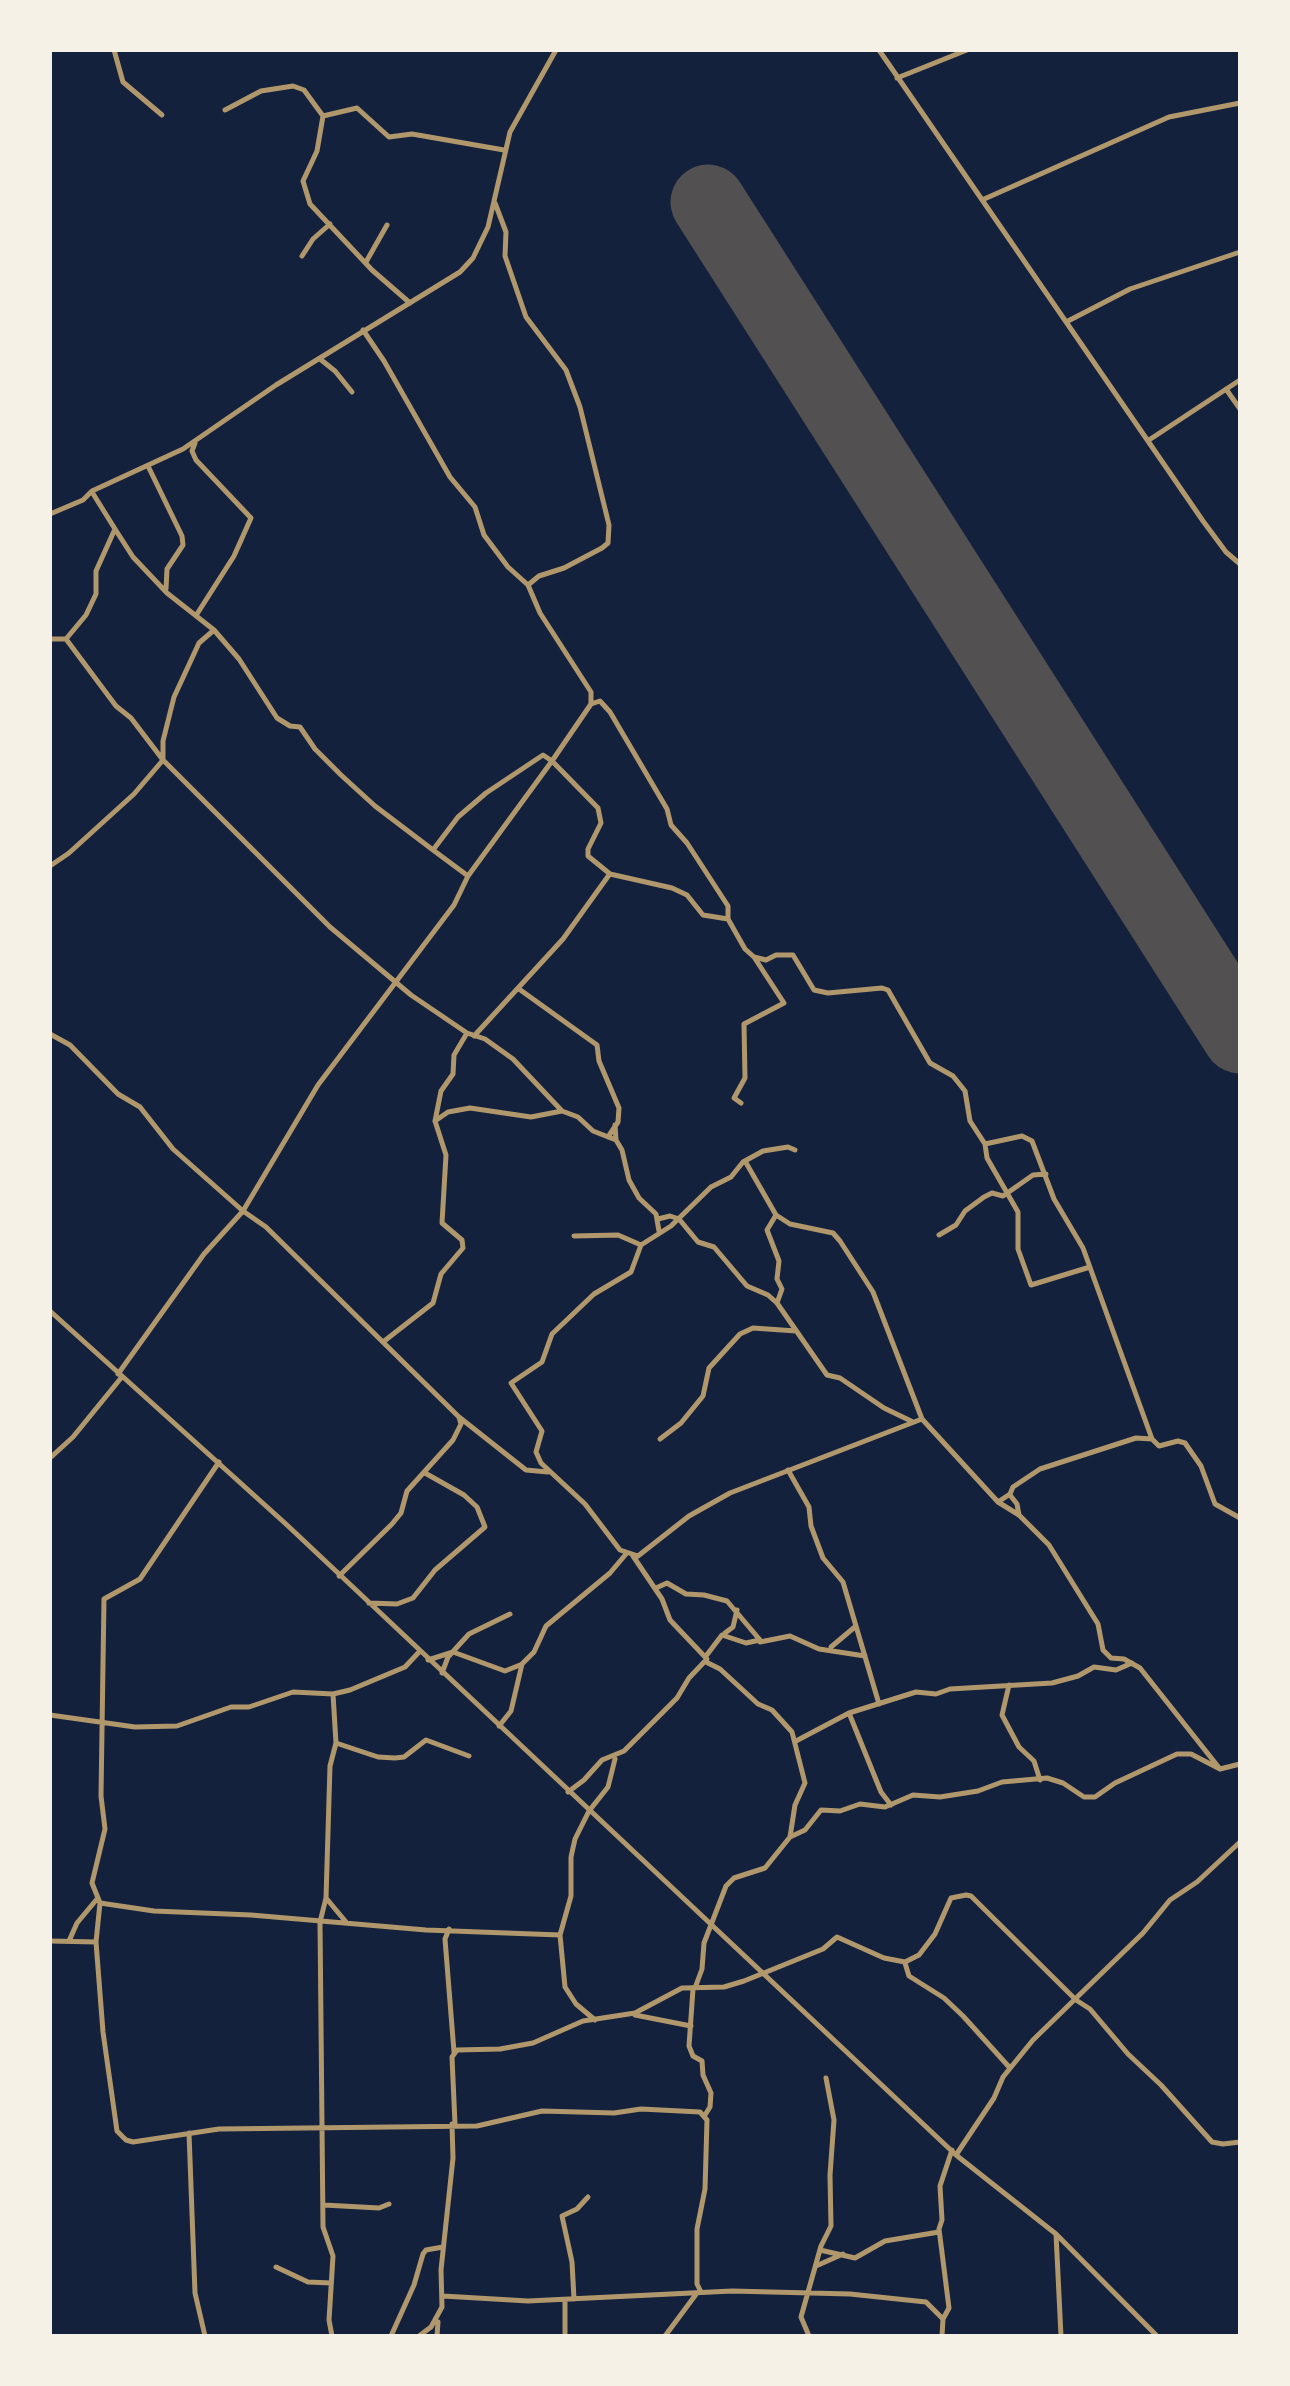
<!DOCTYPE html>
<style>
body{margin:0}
#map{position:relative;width:1290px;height:2386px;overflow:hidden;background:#14213d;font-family:Inter,sans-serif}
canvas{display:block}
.frame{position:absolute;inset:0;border:52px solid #f6f1e7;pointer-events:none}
</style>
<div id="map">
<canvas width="1290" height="2386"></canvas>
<div class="frame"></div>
</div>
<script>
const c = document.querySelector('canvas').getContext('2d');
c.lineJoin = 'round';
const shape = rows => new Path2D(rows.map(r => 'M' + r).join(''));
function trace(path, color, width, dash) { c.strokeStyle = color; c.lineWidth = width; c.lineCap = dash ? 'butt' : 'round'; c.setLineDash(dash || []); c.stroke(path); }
trace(shape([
 [708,202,1240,1036]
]), '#525050', 75);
trace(shape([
 [114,50,123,82,162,115],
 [879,50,1203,521,1226,552,1240,564],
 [897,78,967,50],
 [225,110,261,91,293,86,304,90,323,116,357,108,389,137,412,134,504,150],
 [323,116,317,151,303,181,310,204,372,270,410,303],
 [982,200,1169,117,1240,103],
 [495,203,506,232,505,256,526,317,566,370,580,407,609,525,608,543,602,548,564,568,539,576,528,585,540,613,591,692,591,704,552,761,598,808,601,823,588,849,588,856,610,874,672,888,687,895,703,915,728,919,745,949,754,957,766,960,776,955,793,955,814,990,828,993,882,988,888,990,930,1063,953,1076,965,1091,970,1121,985,1144,1022,1136,1032,1141,1054,1199,1083,1248,1152,1439,1159,1446,1178,1441,1185,1443,1201,1466,1215,1504,1240,1518],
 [302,256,313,239,330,224],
 [366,262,387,225],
 [1068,321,1130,289,1240,252],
 [363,330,384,361,450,477,475,507,484,535,508,567,528,585],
 [320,359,335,371,352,392],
 [1226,389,1240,409],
 [1149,440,1240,380],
 [195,443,192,451,196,460,251,518,234,556,197,614],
 [148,466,182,536,183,545,167,569,166,589],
 [50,514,83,500,92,491,183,449,276,385,460,272,473,258,488,227,510,132,556,50],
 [50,639,66,639,116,706,131,718,163,760,330,927,411,995,467,1033,485,1039,513,1059,562,1111,578,1117,593,1131,616,1140],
 [66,639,86,615,96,594,96,571,115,529,92,492],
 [591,704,600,701,610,712,667,809,671,825,687,843,728,906,728,919],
 [433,850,468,876],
 [50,866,69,853,134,794,163,760,163,741,174,697,199,643,214,630],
 [519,989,597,1045,599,1061,619,1108,618,1122,608,1137],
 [50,1034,70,1045,118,1094,140,1107,173,1149,243,1211,318,1085,454,905,468,876,552,761,543,755,486,793,458,817,433,850,375,806,341,775,315,749,300,727,290,726,277,718,239,659,214,630,167,593,133,557,115,529],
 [474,1036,563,939,609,875],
 [741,1103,734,1098,745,1078,744,1024,784,1003,754,957],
 [435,1121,448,1112,470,1108,531,1117,562,1111],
 [615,1125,616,1140,622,1150,629,1180,639,1198,656,1214,659,1231],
 [985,1144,987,1158,1018,1212,1018,1249,1031,1285,1090,1267],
 [795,1150,788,1147,763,1151,743,1162,731,1177,711,1187,671,1226,641,1245,631,1272,594,1294,552,1334,542,1362,511,1383,542,1431,536,1452,541,1463,585,1504,620,1550,638,1556,689,1516,730,1493,922,1419],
 [745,1161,776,1215,790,1224,833,1233,840,1241,873,1292,922,1419,998,1502,1019,1515,1049,1545,1098,1624,1103,1650,1111,1658,1124,1659,1140,1668,1220,1769],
 [776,1215,767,1230,779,1261,777,1279,782,1289,777,1303],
 [658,1219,670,1216,679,1219,698,1242,714,1247,747,1286,768,1295,777,1303,827,1375,840,1378,884,1408,911,1421],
 [939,1235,956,1225,965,1211,984,1197,992,1193,1003,1196,1033,1175,1046,1174],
 [574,1236,618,1235,641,1245],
 [50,1311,287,1525,956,2155,1056,2234,1157,2336],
 [383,1342,433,1303,441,1274,463,1248,462,1240,442,1223,446,1155,435,1121,441,1091,453,1074,454,1055,467,1033],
 [118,1374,204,1254,243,1211,266,1227,459,1417,461,1424,453,1440,407,1491,401,1513,392,1524,339,1576],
 [459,1417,526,1470,548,1472],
 [660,1439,681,1423,703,1396,709,1368,740,1334,753,1328,796,1331],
 [50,1458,73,1437,121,1378],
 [219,1462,140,1579,104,1599,101,1796,105,1829,92,1883,100,1903,96,1942,103,2032,117,2131,126,2140,133,2142,219,2129,477,2126,542,2111,614,2113,641,2109,700,2112,707,2120,705,2189,697,2229,697,2284,701,2292],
 [788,1470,809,1507,811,1526,823,1558,843,1582,879,1704],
 [1010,1495,1017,1504,1019,1515],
 [998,1502,1010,1494,1013,1487,1040,1469,1136,1438,1152,1439],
 [656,1588,667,1583,686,1594,704,1595,727,1601,760,1640,746,1643,722,1635,706,1656],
 [369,1603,397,1604,413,1598,435,1570,485,1527,477,1507,464,1495,425,1473],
 [725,1633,733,1627,737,1610],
 [760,1642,790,1636,819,1649,865,1656],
 [831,1647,856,1626],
 [428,1660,453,1652,505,1671,520,1665],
 [706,1662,720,1669,758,1704,772,1710,792,1732,805,1783,795,1805,790,1837],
 [442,1673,448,1657,469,1634,510,1614],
 [1009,1685,1002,1715,1019,1747,1034,1761,1040,1780],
 [849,1713,881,1792,891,1805],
 [50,1715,135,1727,177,1726,231,1707,249,1707,293,1692,333,1694,350,1690,405,1667,420,1651],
 [499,1726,511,1711,522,1664,534,1652,546,1626,610,1573,626,1554],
 [796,1741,849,1713,916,1692,936,1694,950,1689,1052,1683,1078,1676,1094,1667,1116,1670,1132,1663],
 [336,1743,378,1757,395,1758,404,1757,426,1740,469,1756],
 [568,1792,584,1780,602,1760,624,1751,677,1698,689,1678,707,1659,670,1620,662,1599,633,1556],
 [326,1898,346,1922],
 [100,1903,154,1911,251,1915,426,1930,560,1935],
 [449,1929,445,1939,454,2052],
 [50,1941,96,1942],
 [69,1941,77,1923,97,1899],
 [905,1963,909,1976,944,1998,963,2016,1010,2068],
 [695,1988,702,1969,704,1943,726,1886,734,1878,765,1868,790,1837,805,1830,821,1810,840,1811,860,1804,885,1807,913,1795,940,1797,978,1791,1002,1782,1047,1778,1063,1783,1084,1797,1095,1797,1115,1783,1177,1754,1191,1754,1220,1769,1240,1764],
 [693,1989,689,2046,693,2056,702,2061,703,2075,711,2093,710,2107,705,2115],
 [635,2015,691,2026],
 [595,2020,576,2004,565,1987,560,1935,571,1896,571,1857,575,1839,589,1811,608,1787,615,1759],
 [455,2124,452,2057,457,2050,500,2049,533,2043,583,2021,635,2013,682,1988,724,1987,744,1981,823,1949,837,1937,884,1958,905,1962,919,1955,935,1934,951,1898,966,1895,971,1896,1076,2000,1090,2009,1128,2054,1161,2085,1212,2142,1223,2144,1240,2142],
 [189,2133,195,2293,205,2336],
 [956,2155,994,2098,1003,2077,1033,2040,1143,1933,1170,1900,1197,1882,1240,1842],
 [324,2205,379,2208,389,2204],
 [1056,2234,1061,2336],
 [820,2250,855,2258,885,2241,939,2232],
 [816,2266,843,2254],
 [276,2267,308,2282,331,2283],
 [443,2296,528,2301,732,2291,850,2294,926,2302,943,2319,942,2336],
 [574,2299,572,2262,562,2216,577,2209,588,2197],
 [565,2300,565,2336],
 [943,2319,949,2308,939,2229,942,2220,940,2186,952,2150],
 [332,2336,329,2320,333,2256,323,2227,320,1922,326,1898,330,1766,336,1743,333,1694],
 [391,2336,414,2285,423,2254,426,2250,443,2247],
 [419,2336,431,2327,442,2307,441,2270,453,2158,452,2124],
 [437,2336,438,2322],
 [665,2336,697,2293],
 [809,2336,801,2317,821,2246,831,2226,830,2175,834,2120,826,2078]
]), '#b1986c', 5);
</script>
